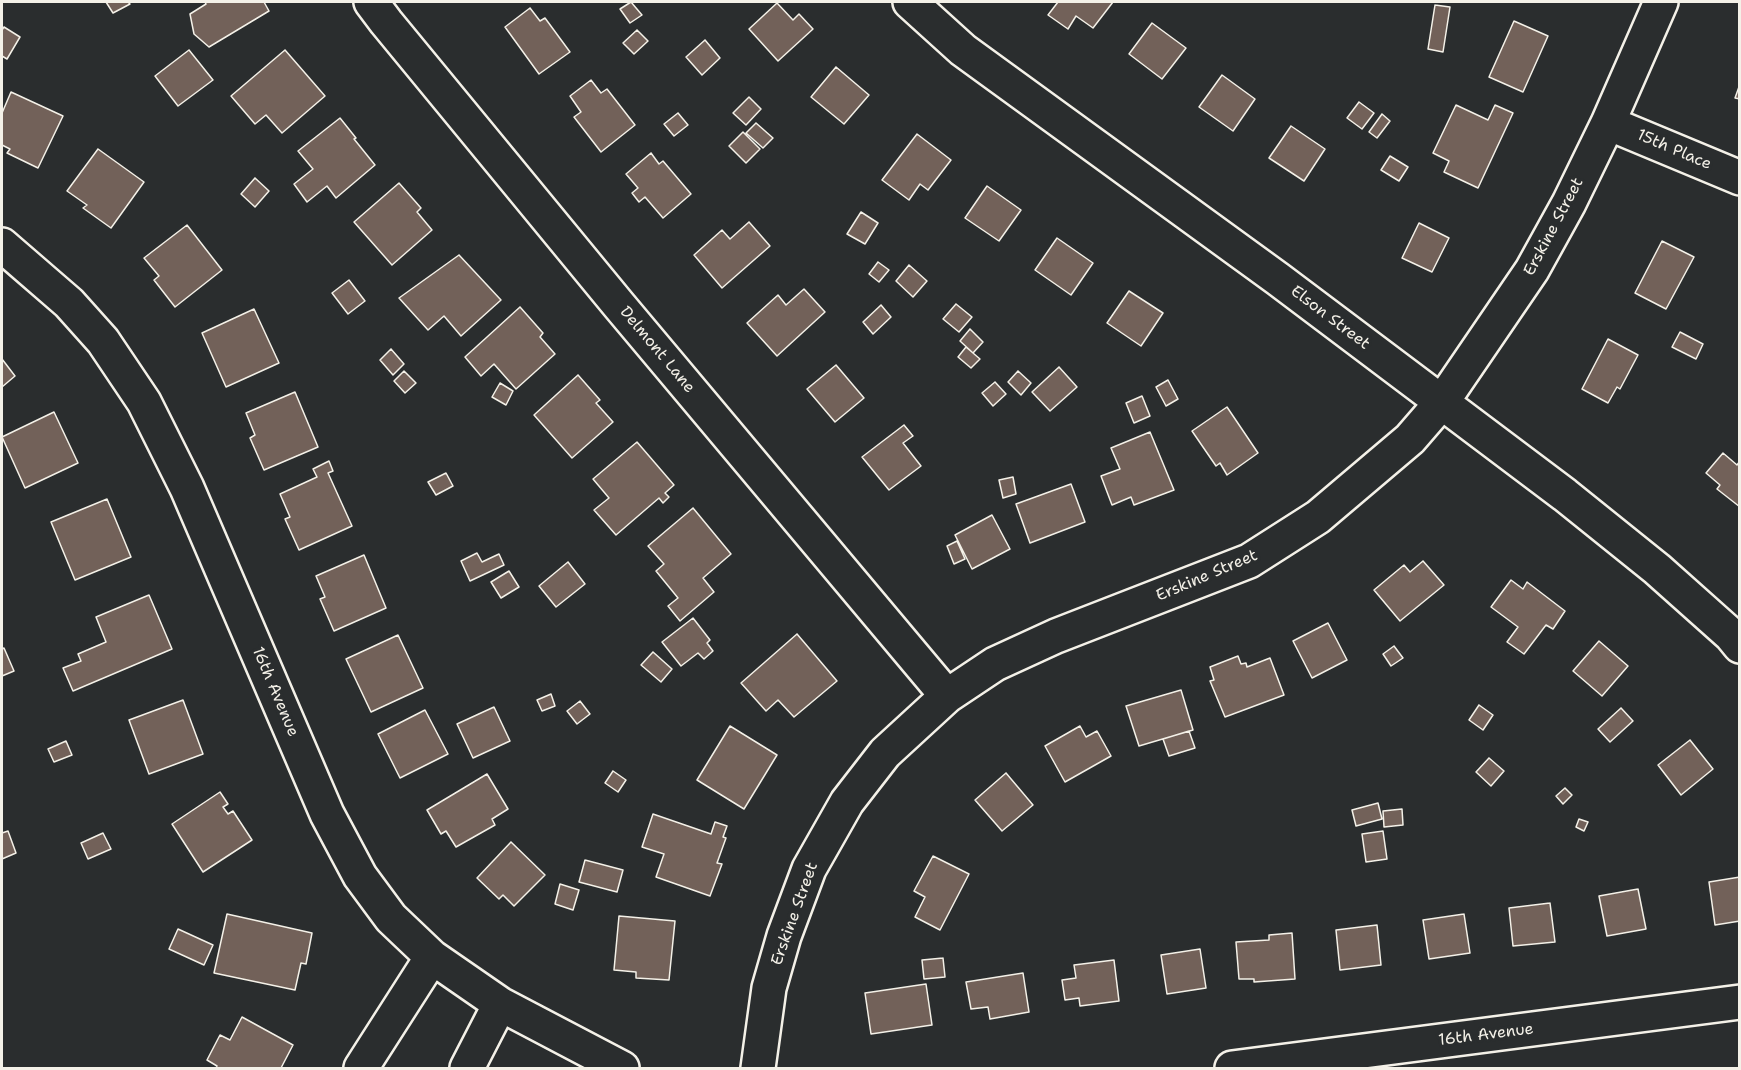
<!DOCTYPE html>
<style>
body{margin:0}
#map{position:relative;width:1741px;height:1070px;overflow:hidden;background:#2a2d2e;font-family:"Shantell Sans",sans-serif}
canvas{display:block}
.frame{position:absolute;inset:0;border:3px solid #f4f1e8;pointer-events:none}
</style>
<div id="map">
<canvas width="1741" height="1070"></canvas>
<div class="frame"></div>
</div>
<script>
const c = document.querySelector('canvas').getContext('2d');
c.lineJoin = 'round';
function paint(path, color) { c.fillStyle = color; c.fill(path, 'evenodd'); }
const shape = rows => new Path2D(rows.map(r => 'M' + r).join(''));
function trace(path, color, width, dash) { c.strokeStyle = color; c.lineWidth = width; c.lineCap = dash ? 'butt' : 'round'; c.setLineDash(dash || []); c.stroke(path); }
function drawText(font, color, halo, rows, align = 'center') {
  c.font = font + ' "Shantell Sans",sans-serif'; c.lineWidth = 6; c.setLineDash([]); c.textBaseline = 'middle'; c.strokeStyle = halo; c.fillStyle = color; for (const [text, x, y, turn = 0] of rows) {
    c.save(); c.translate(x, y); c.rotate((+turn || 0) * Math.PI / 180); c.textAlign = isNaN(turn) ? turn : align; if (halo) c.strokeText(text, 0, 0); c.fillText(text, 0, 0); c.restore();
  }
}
const building = shape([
 [106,2,128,2,130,4,113,13,106,2],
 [205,2,264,2,269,11,209,47,194,34,190,14,206,4,205,2],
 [631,2,642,15,630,23,620,9,631,2],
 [1058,2,1113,2,1093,28,1076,16,1068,29,1048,15,1058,2],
 [777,3,793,20,799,14,813,29,778,61,749,29,777,3],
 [1435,5,1450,7,1443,52,1428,49,1435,5],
 [530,8,540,21,545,18,570,52,539,74,505,27,530,8],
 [1514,21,1548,36,1523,92,1489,77,1514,21],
 [1152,23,1186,48,1162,79,1129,54,1152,23],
 [4,27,20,37,7,59,2,56,2,30,4,27],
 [637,30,648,41,634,54,623,43,637,30],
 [705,40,720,58,702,75,686,57,705,40],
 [189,50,213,80,178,106,155,76,189,50],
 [285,50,325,96,282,133,266,115,255,124,231,96,285,50],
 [836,67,869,95,844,124,811,97,836,67],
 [1222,75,1255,99,1233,131,1199,107,1222,75],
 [591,80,601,93,607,89,635,125,601,152,574,117,581,112,570,96,591,80],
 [1740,84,1740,99,1735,98,1740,84],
 [11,92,63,116,38,168,7,153,10,149,2,145,2,113,11,92],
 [749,97,761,109,746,125,733,113,749,97],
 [1359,102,1374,113,1362,129,1347,118,1359,102],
 [1456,105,1488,120,1495,105,1513,113,1478,188,1444,172,1449,161,1433,153,1456,105],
 [678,113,688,125,674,136,664,124,678,113],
 [1382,114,1390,121,1377,138,1369,132,1382,114],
 [340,118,356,138,354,139,375,165,336,198,327,186,307,202,294,184,313,169,298,151,340,118],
 [756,123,773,138,763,148,746,133,756,123],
 [1291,126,1325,149,1304,181,1269,158,1291,126],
 [743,132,760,149,746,163,729,146,743,132],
 [917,134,951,160,928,190,920,184,909,200,882,180,917,134],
 [98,149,144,182,111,228,83,208,87,205,67,191,98,149],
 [651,153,659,164,663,161,691,194,663,218,645,197,639,202,632,193,638,188,626,174,651,153],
 [1390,156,1408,167,1399,181,1381,170,1390,156],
 [255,178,269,191,255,207,241,194,255,178],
 [399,183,421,208,417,212,432,230,392,265,354,222,399,183],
 [987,186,1021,210,999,241,965,218,987,186],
 [861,212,878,223,865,244,847,234,861,212],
 [749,222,770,246,722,288,694,255,722,230,730,239,749,222],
 [1419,223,1449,238,1432,272,1402,258,1419,223],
 [187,225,222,270,175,307,154,280,159,276,144,258,187,225],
 [1057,238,1093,263,1071,295,1035,270,1057,238],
 [1662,241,1694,257,1666,309,1635,293,1662,241],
 [459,255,501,300,461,336,444,316,428,330,399,298,459,255],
 [878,262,889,270,879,282,869,274,878,262],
 [909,265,927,281,913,297,896,281,909,265],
 [349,280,365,301,348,314,332,293,349,280],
 [804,289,825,312,777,356,747,323,778,295,786,305,804,289],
 [1129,291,1163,313,1141,346,1107,323,1129,291],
 [956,304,972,317,959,332,943,319,956,304],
 [881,305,891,317,873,334,863,322,881,305],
 [520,307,543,333,540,337,555,354,516,389,494,364,481,376,465,357,520,307],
 [254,309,279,363,226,387,202,333,254,309],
 [970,329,983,342,973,353,960,341,970,329],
 [1680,332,1703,344,1696,359,1672,347,1680,332],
 [1608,339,1638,355,1620,389,1617,387,1608,403,1582,389,1608,339],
 [966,347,980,359,971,368,958,357,966,347],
 [391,349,404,364,393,375,380,360,391,349],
 [2,359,15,376,2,387,2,359],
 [836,365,864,398,835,422,807,389,836,365],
 [1059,367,1077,387,1050,411,1032,392,1059,367],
 [404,371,416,383,405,393,394,381,404,371],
 [1018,371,1031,383,1021,395,1008,382,1018,371],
 [578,375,600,400,596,403,613,422,572,458,534,415,578,375],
 [1168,380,1178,399,1166,406,1156,387,1168,380],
 [995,382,1006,394,993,406,982,393,995,382],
 [500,383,513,391,506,405,492,397,500,383],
 [295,392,318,447,264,470,250,438,255,435,246,413,295,392],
 [1142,396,1150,416,1134,423,1126,403,1142,396],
 [1227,407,1258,453,1227,475,1220,463,1216,466,1192,431,1227,407],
 [54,412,78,463,25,488,2,437,54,412],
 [904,425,913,436,903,443,921,466,889,490,862,457,904,425],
 [1150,432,1174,490,1134,505,1131,497,1112,505,1101,476,1120,469,1111,448,1150,432],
 [637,442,674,485,665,493,669,497,663,503,659,498,616,535,594,510,609,498,593,479,637,442],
 [1723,453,1737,465,1740,461,1740,507,1717,489,1720,485,1706,473,1723,453],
 [329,461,333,471,328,473,352,526,299,550,285,519,290,517,280,494,317,477,313,469,329,461],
 [446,473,453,486,436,495,428,482,446,473],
 [1013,477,1016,494,1003,498,999,480,1013,477],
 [1071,484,1085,522,1030,543,1016,504,1071,484],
 [107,499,131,557,75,580,51,522,107,499],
 [693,508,731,554,703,578,714,592,680,621,668,606,678,598,656,571,664,564,648,546,693,508],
 [992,515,1010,549,972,569,955,535,992,515],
 [957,541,965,559,954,564,947,546,957,541],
 [477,553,482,562,499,554,504,565,470,581,461,561,477,553],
 [364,555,386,608,334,631,320,599,325,597,316,576,364,555],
 [1423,561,1444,585,1400,621,1374,590,1404,565,1410,572,1423,561],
 [568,562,585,584,556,607,539,586,568,562],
 [509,571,519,587,501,598,491,582,509,571],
 [1511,580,1523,589,1527,582,1565,611,1553,629,1546,625,1524,654,1507,642,1518,627,1491,607,1511,580],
 [149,595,172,649,73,691,63,668,81,661,78,654,106,642,96,617,149,595],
 [693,618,710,640,707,643,713,651,704,659,698,653,681,666,662,642,693,618],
 [1328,623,1347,660,1312,678,1293,641,1328,623],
 [797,634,837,681,794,717,778,700,766,711,741,683,797,634],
 [398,635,423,688,371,712,346,659,398,635],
 [1599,641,1628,666,1602,696,1573,671,1599,641],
 [1394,646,1403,658,1391,666,1383,654,1394,646],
 [4,648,14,671,2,676,2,649,4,648],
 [653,652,672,669,661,682,641,665,653,652],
 [1238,656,1241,664,1246,663,1247,667,1270,658,1284,695,1225,717,1210,681,1214,680,1210,667,1238,656],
 [1181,690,1193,730,1139,746,1126,706,1181,690],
 [551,694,555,706,542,711,537,700,551,694],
 [183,700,203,754,149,774,129,720,183,700],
 [580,701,590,714,577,724,567,711,580,701],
 [1479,705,1493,715,1483,730,1469,720,1479,705],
 [494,707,510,741,473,758,457,724,494,707],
 [1621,708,1633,721,1610,742,1598,729,1621,708],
 [425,710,448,754,400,778,378,734,425,710],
 [730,726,777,755,744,809,697,780,730,726],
 [1080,726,1086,737,1097,731,1111,756,1065,782,1045,746,1080,726],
 [1189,731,1195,748,1169,756,1163,739,1189,731],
 [1690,740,1713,769,1681,795,1658,765,1690,740],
 [66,741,72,755,54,762,48,749,66,741],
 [1489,758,1504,771,1491,786,1476,772,1489,758],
 [613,771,626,780,618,792,605,783,613,771],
 [1006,773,1033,805,1002,831,975,800,1006,773],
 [487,774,508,809,492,819,495,825,456,847,446,831,441,834,427,810,487,774],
 [1565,788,1572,795,1563,804,1556,796,1565,788],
 [220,792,228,804,223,807,228,814,233,811,252,840,203,872,172,824,220,792],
 [1378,803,1382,819,1356,826,1352,810,1378,803],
 [1402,809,1403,825,1384,827,1383,811,1402,809],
 [653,814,711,834,715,822,727,826,723,837,726,838,717,863,722,864,710,896,656,877,664,854,642,847,653,814],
 [1579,819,1588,822,1584,831,1576,827,1579,819],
 [8,831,16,853,2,859,2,833,8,831],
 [1383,831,1387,859,1366,862,1362,834,1383,831],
 [103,833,111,849,88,859,81,843,103,833],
 [511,842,545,875,514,906,503,895,499,899,477,878,511,842],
 [933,856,969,874,940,930,915,917,925,897,914,891,933,856],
 [585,860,623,870,617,892,579,882,585,860],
 [1740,877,1740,921,1715,925,1709,882,1740,877],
 [560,884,579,890,573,910,555,904,560,884],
 [1638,889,1646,929,1607,936,1599,896,1638,889],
 [1550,903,1555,942,1513,946,1509,908,1550,903],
 [227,914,312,933,306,964,301,963,295,990,214,973,227,914],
 [1464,914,1470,953,1429,959,1423,920,1464,914],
 [619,916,675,921,669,980,636,978,636,972,614,970,619,916],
 [1377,925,1381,965,1340,970,1336,930,1377,925],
 [178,929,213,945,204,965,169,949,178,929],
 [1292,933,1295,979,1254,982,1254,979,1239,979,1236,942,1269,940,1269,935,1292,933],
 [1200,949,1206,988,1167,994,1161,955,1200,949],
 [943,958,945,977,924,979,922,960,943,958],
 [1114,960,1119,1001,1080,1006,1079,998,1065,1000,1062,980,1076,978,1074,965,1114,960],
 [1023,973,1029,1012,990,1019,988,1007,971,1009,966,982,1023,973],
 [926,984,932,1025,871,1034,865,993,926,984],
 [242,1017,293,1045,281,1068,216,1068,217,1066,207,1060,220,1035,230,1040,242,1017]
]);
paint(building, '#726159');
trace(building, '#f4f1e8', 1.5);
const minor = shape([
 [371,2,386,22,618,304,947,696],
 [910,2,963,50,1278,279,1565,495,1657,569,1731,635,1740,646],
 [1608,123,1740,178],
 [2,245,69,303,103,341,144,402,187,488,327,814,360,876,391,918,432,957,500,1004,622,1068],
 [361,1068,432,957],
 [467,1068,500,1004],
 [758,1068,769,988,784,936,809,869,847,802,885,753,947,696,995,664,1056,636,1249,561,1318,517,1410,439,1442,402,1532,270,1569,203,1608,123,1661,2],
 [1232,1068,1740,1002]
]);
trace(minor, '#f4f1e8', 38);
trace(minor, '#2a2d2e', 33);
drawText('16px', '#f4f1e8', '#2a2d2e', [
 ["15th Place",1674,150,23],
 ["Erskine Street",1554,227,-62],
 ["Elson Street",1330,318,37],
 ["Delmont Lane",657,350,50],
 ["Erskine Street",1207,576,-23],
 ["16th Avenue",275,692,67],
 ["Erskine Street",795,914,-70],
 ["16th Avenue",1486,1035,-7]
]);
</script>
